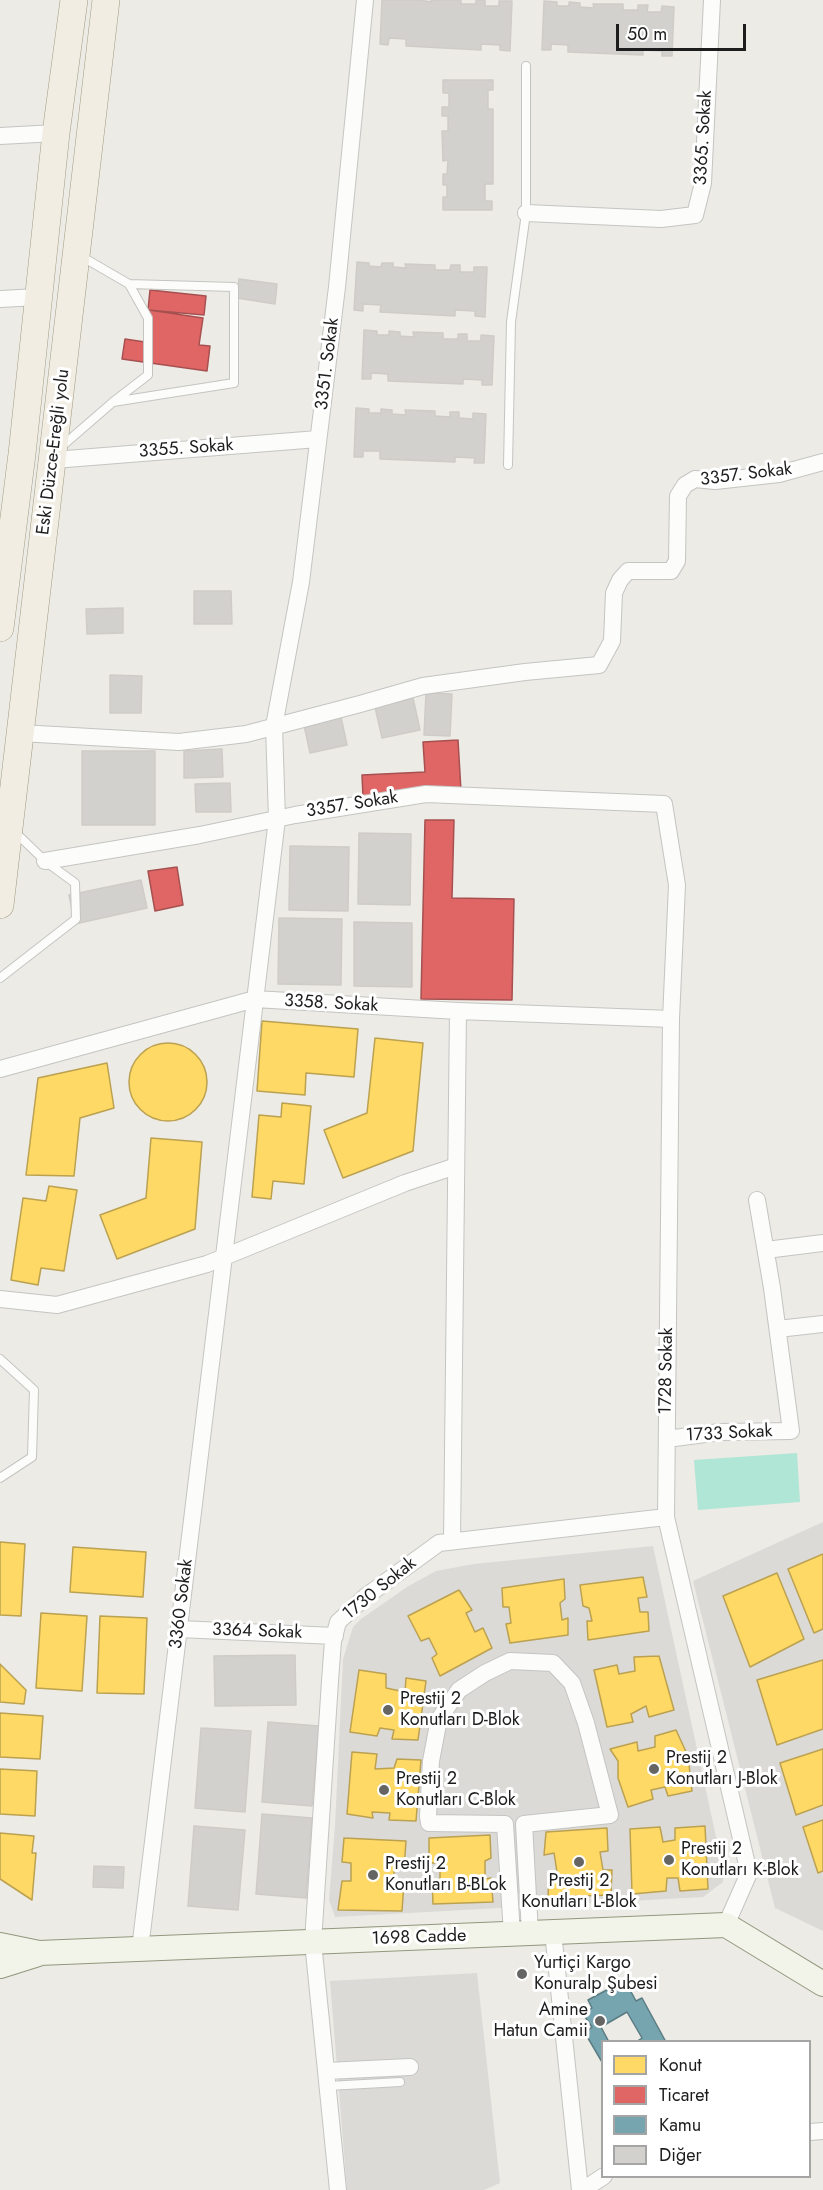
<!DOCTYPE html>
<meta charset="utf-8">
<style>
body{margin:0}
#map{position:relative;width:823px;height:2190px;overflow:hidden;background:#ecebe6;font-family:Jost,sans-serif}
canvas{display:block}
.legend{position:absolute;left:601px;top:2040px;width:210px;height:138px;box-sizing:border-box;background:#fff;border:2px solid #a5a5a5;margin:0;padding:8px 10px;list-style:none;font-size:18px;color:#1d1d1d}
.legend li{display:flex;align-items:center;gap:12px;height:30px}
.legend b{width:30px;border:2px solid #a5a5a5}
.scale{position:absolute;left:616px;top:24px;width:130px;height:27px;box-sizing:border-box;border:3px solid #1d1d1d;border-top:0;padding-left:8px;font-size:18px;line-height:21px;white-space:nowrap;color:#1d1d1d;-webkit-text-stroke:4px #fff;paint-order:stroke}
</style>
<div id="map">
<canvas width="823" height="2190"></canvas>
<ul class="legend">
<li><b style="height:16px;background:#ffd966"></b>Konut</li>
<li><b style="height:16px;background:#e06666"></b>Ticaret</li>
<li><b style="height:16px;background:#76a5af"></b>Kamu</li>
<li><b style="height:16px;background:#d3d1cd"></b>Diğer</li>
</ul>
<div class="scale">50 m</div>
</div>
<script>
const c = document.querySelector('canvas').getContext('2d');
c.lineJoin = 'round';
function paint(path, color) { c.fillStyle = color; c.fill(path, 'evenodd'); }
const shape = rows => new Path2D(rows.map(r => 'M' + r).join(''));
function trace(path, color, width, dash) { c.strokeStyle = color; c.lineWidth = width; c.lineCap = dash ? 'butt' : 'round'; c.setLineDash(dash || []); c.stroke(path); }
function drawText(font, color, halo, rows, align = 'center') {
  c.font = font + ' Jost,sans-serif'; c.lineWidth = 6; c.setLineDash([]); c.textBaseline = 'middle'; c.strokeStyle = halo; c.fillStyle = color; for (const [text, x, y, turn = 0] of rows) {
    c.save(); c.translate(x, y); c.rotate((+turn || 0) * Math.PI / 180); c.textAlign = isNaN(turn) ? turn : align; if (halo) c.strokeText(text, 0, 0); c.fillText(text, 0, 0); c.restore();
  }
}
paint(shape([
 [823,1522,823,1931,775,1908,693,1581],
 [653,1546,723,1869,723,1882,703,1897,335,1917,329,1900,335,1826,343,1659,353,1627,361,1619,407,1587,436,1571,474,1564],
 [477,1973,500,2183,484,2190,347,2190,330,1981]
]), '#dbdad7');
paint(shape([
 [797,1453,800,1502,698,1510,694,1460]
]), '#afe6d5');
const homes = shape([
 [262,1021,358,1029,354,1077,306,1073,305,1095,257,1091,262,1021],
 [375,1038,423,1043,413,1151,343,1178,324,1130,367,1113,375,1038],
 '129 1082a39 39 0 1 1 78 0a39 39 0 1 1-78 0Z',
 [107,1063,114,1108,80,1118,74,1176,26,1175,38,1078,107,1063],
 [282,1103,311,1106,304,1184,273,1181,271,1199,252,1197,259,1115,281,1117,282,1103],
 [151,1138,202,1142,195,1229,117,1259,100,1215,146,1198,151,1138],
 [49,1186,77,1190,64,1271,41,1268,38,1285,11,1280,23,1198,46,1201,49,1186],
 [0,1542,25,1544,21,1616,0,1615,0,1542],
 [73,1547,146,1552,143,1597,70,1592,73,1547],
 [823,1554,823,1629,814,1633,788,1569,823,1554],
 [777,1573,804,1639,750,1667,723,1596,777,1573],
 [643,1577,647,1597,638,1598,640,1612,648,1612,649,1631,588,1640,587,1621,592,1621,589,1608,583,1606,580,1585,643,1577],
 [564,1579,565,1599,560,1603,562,1620,568,1618,568,1635,510,1643,506,1624,511,1623,509,1607,503,1607,502,1588,564,1579],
 [459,1590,472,1610,466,1613,475,1632,483,1628,492,1648,440,1676,432,1658,437,1654,429,1638,421,1641,408,1616,459,1590],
 [41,1613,87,1616,82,1691,36,1688,41,1613],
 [100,1616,147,1618,144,1694,97,1693,100,1616],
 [659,1656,674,1710,649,1717,646,1706,631,1714,633,1722,607,1727,594,1670,617,1665,619,1674,635,1671,634,1657,659,1656],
 [823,1660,823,1729,777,1745,757,1680,823,1660],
 [0,1664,26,1690,24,1704,0,1702,0,1664],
 [359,1670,386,1674,386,1688,405,1692,406,1678,426,1681,418,1740,392,1739,394,1730,380,1728,377,1736,350,1732,359,1670],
 [0,1713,43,1716,40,1759,0,1757,0,1713],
 [676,1730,688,1756,692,1791,668,1796,665,1787,651,1790,653,1799,628,1807,618,1778,618,1761,610,1749,637,1742,638,1751,655,1747,655,1736,676,1730],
 [823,1749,823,1805,796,1815,780,1763,823,1749],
 [352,1752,377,1754,375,1769,394,1768,397,1759,421,1760,416,1821,389,1820,390,1813,372,1812,373,1818,347,1814,352,1752],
 [0,1769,37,1771,35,1816,0,1814,0,1769],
 [823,1820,823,1871,818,1873,803,1827,823,1820],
 [705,1826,708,1889,680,1891,678,1878,667,1878,666,1891,632,1894,630,1829,660,1827,663,1842,675,1840,675,1828,705,1826],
 [607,1828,608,1851,600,1852,603,1870,612,1870,611,1895,548,1897,549,1875,557,1872,554,1853,544,1855,546,1832,607,1828],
 [0,1833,34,1836,32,1853,36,1853,32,1900,0,1879,0,1833],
 [490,1835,491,1858,485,1861,485,1879,491,1878,493,1902,433,1904,432,1880,440,1879,440,1863,429,1863,429,1838,490,1835],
 [344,1838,406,1841,404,1868,394,1868,394,1883,404,1883,402,1911,338,1910,342,1881,351,1881,351,1863,342,1862,344,1838]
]);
paint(homes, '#ffd966');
trace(homes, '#bba150', 1.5);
const shops = shape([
 [150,290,206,296,204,315,148,310,150,290],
 [149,310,203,318,199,345,210,346,207,371,122,359,125,339,145,342,149,310],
 [458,740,461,791,363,797,362,775,425,772,423,742,458,740],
 [425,820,454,820,452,898,514,899,512,1000,421,999,425,820],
 [177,867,183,905,155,911,148,871,177,867]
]);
paint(shops, '#e06666');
trace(shops, '#a65050', 1.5);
const public = shape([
 [618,1984,620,1990,629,1988,636,2001,642,1998,666,2042,636,2042,642,2038,627,2012,601,2027,609,2042,602,2042,602,2062,585,2033,592,2027,583,2014,592,2008,588,2000,618,1984]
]);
paint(public, '#76a5af');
trace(public, '#5b7c83', 1.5);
const building = shape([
 [382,0,418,0,432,2,431,0,461,0,461,4,476,4,476,0,485,0,485,6,499,6,499,1,512,1,510,51,500,50,500,45,481,44,481,50,406,46,406,39,389,38,388,45,380,44,382,0],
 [544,1,557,2,557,6,569,6,569,2,580,3,580,7,594,8,593,4,623,4,623,10,638,10,638,5,648,5,647,12,661,12,662,6,674,7,672,56,662,56,662,51,643,50,643,55,568,52,568,45,551,44,551,50,542,50,544,1],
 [443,80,493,80,493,90,488,90,488,109,493,109,493,184,485,184,485,201,492,201,492,210,443,210,443,197,447,197,447,185,443,185,443,174,447,174,448,160,443,161,442,131,448,131,448,116,442,116,442,107,449,107,449,93,443,93,443,80],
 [357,262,369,263,369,266,381,267,382,263,393,263,393,267,406,268,405,264,435,265,435,270,450,270,451,265,460,265,460,272,474,272,474,267,487,267,485,317,475,316,475,311,455,310,455,316,380,312,381,305,363,304,363,311,354,310,357,262],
 [239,279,277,284,275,304,237,298,239,279],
 [364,330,377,331,377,335,389,335,389,331,400,332,400,336,414,337,413,332,443,333,443,339,458,339,458,334,467,334,467,341,481,341,481,335,494,336,492,385,482,385,482,380,463,379,463,384,388,381,388,374,371,373,371,379,362,379,364,330],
 [356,408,369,409,369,413,381,413,381,409,392,410,392,414,406,415,405,410,435,411,435,416,450,417,450,412,459,412,459,418,473,419,473,413,486,414,484,463,474,463,475,458,455,457,455,462,380,459,380,451,363,451,363,457,354,457,356,408],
 [194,591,231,591,232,624,194,624,194,591],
 [123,608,123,633,87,634,86,609,123,608],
 [110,675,142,676,141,713,110,713,110,675],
 [426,693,452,694,450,736,424,735,426,693],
 [413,698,420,730,382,738,375,707,413,698],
 [341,717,347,745,310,753,304,725,341,717],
 [222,749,223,777,184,778,184,751,222,749],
 [82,751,155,751,155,825,82,825,82,751],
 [230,783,231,812,196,812,195,784,230,783],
 [359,833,411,834,410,905,358,904,359,833],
 [290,846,349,847,348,911,289,910,290,846],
 [141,880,147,908,75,924,69,895,141,880],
 [279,918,342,919,341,985,278,984,279,918],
 [354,922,412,923,412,987,354,986,354,922],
 [295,1655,296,1705,215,1706,214,1656,295,1655],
 [268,1722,319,1726,312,1806,262,1802,268,1722],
 [201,1728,251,1731,245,1812,195,1808,201,1728],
 [262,1814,312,1818,306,1898,256,1894,262,1814],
 [194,1826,245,1830,238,1910,188,1906,194,1826],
 [94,1866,124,1867,123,1888,93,1887,94,1866]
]);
paint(building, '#d3d1cd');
trace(building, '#cfccc7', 1.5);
const lane = shape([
 [113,402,234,383,234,287,129,284],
 [61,447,113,402,148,375,148,318,129,284,79,255],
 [508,465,511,322,526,213,526,66],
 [0,978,76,919,75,883,45,861,14,831],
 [0,1359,34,1390,32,1457,0,1478],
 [328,2086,400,2082]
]);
const street = shape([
 [0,136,56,133],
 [526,213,661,219,695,215,703,183,712,0],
 [0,299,38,297],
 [54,460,318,439],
 [20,733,179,742,246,734,360,704,423,686,525,672,599,665,612,641,614,593,620,580,628,571,671,571,677,561,678,496,685,485,695,479,715,481,779,474,823,462],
 [45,861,200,835,295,815,426,794,664,804,677,885,671,1019,666,1517,749,1873,726,1925],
 [0,1069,255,999,458,1011,671,1019],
 [766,1250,823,1243],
 [0,1299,57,1305,207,1264,405,1183,456,1166],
 [778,1329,823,1324],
 [667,1439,720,1432,791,1431,772,1288,757,1200],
 [452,1541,458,1011],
 [179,1629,335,1636],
 [553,1932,580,2190],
 [512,1934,505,1824,429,1823,428,1816,431,1761,439,1719,459,1690,485,1673,510,1661,553,1663,572,1683,586,1723,610,1815,524,1824,530,1933],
 [140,1949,277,819,274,726,301,582,337,287,365,0],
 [326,2071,410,2067],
 [810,2132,823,2131],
 [338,2190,313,1942,330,1681,333,1641,338,1622,365,1597,439,1543,666,1517],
 [583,2190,604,2176]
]);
const secondary = shape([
 [0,1945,39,1953,726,1925,823,1984],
 [0,1966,38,1954]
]);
const primary = shape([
 [0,628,22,454,56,133,74,0],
 [0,905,106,0]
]);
trace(lane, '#c4c4c2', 10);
trace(street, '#c4c4c2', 18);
trace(secondary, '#92977d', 26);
trace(primary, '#a29c82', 28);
trace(lane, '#fcfcfb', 8);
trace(street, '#fcfcfb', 16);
trace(secondary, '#f2f4e9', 24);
trace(primary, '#f1ede3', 27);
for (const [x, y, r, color] of [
 [388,1710,6,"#656563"],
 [654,1769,6,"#656563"],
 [384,1790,6,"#656563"],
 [669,1860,6,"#656563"],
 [579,1862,6,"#656563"],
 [373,1875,6,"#656563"],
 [522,1974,6,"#656563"],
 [600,2021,6,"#656563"]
]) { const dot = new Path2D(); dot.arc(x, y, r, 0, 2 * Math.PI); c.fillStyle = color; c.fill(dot); trace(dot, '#fff', 2); }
drawText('18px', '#1d1d1d', '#fff', [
 ["3365. Sokak",704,138,-87],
 ["3351. Sokak",328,364,-83],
 ["3355. Sokak",186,449,-4],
 ["Eski Düzce-Ereğli yolu",54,452,-83],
 ["3357. Sokak",746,475,-7],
 ["3357. Sokak",352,805,-9],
 ["3358. Sokak",331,1004,3],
 ["1728 Sokak",667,1371,-89],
 ["1733 Sokak",729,1434,-3],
 ["1730 Sokak",380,1589,-39],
 ["3360 Sokak",182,1604,-83],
 ["3364 Sokak",257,1632,2],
 ["1698 Cadde",419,1938,-2]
]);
drawText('18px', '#1d1d1d', '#fff', [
 ["Prestij 2",400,1700],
 ["Konutları D-Blok",400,1721],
 ["Prestij 2",666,1759],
 ["Konutları J-Blok",666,1780],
 ["Prestij 2",396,1780],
 ["Konutları C-Blok",396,1801],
 ["Prestij 2",681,1850],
 ["Konutları K-Blok",681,1871],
 ["Prestij 2",385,1865],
 ["Konutları B-BLok",385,1886],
 ["Prestij 2",579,1882,"center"],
 ["Konutları L-Blok",579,1903,"center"],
 ["Yurtiçi Kargo",534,1964],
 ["Konuralp Şubesi",534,1985],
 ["Amine",588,2011,"right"],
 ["Hatun Camii",588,2032,"right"]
], 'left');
</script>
